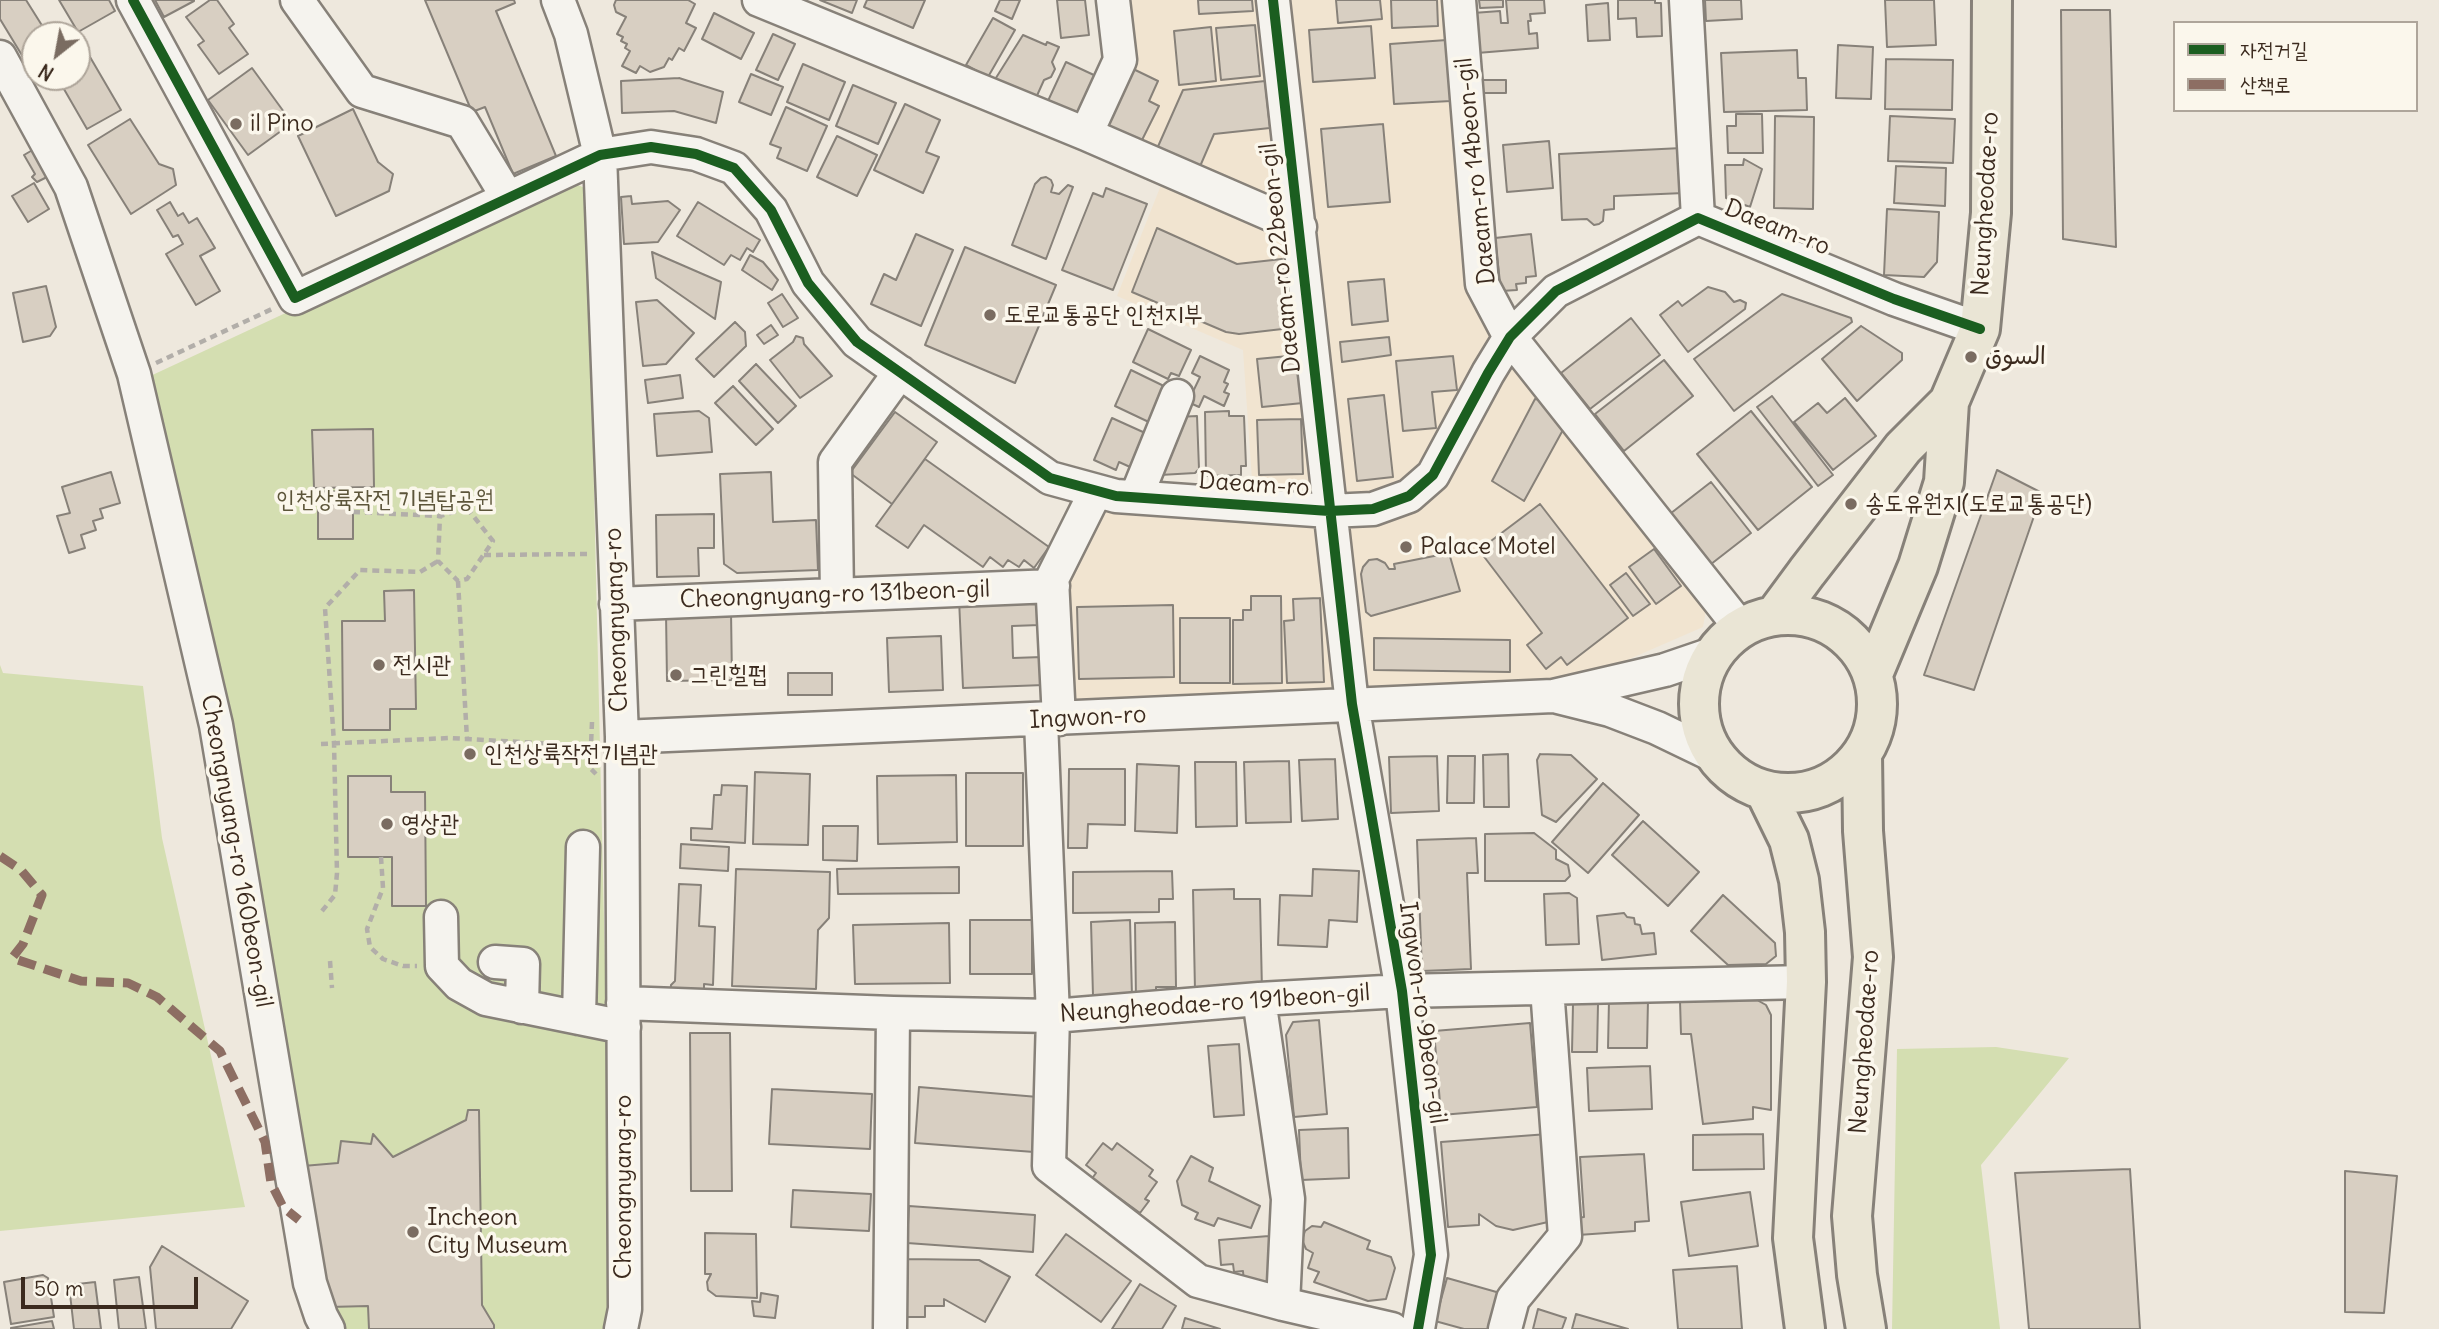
<!DOCTYPE html>
<meta charset="utf-8">
<style>
body{margin:0}
#map{position:relative;width:2439px;height:1329px;overflow:hidden;background:#eee8dd;font-family:Delius,"Poor Story",sans-serif}
canvas{display:block}
.legend{position:absolute;left:2173px;top:21px;width:245px;height:91px;box-sizing:border-box;background:#fbf7ec;border:2px solid #aea59a;margin:0;padding:9px 12px;list-style:none;font-size:21px;color:#3b2a1e}
.legend li{display:flex;align-items:center;gap:14px;height:35px}
.legend b{width:35px;border:2px solid #aea59a}
.north{position:absolute;left:21px;top:21px;width:70px;height:70px;box-sizing:border-box;background:#fbf7ec;border:2px solid #aea59a;border-radius:50%;rotate:211deg;font-size:19px;font-weight:700;line-height:28px;text-align:center;color:#3b2a1e}
.north::after{content:'';display:block;margin:auto;width:24px;height:32px;background:#7a6c61;clip-path:polygon(50% 0,100% 100%,50% 72%,0 100%)}
.scale{position:absolute;left:21px;top:1277px;width:177px;height:32px;box-sizing:border-box;border:4px solid #3b2a1e;border-top:0;padding-left:9px;font-size:21px;line-height:24px;white-space:nowrap;color:#3b2a1e;-webkit-text-stroke:5px #fbf7ec;paint-order:stroke}
</style>
<div id="map">
<canvas width="2439" height="1329"></canvas>
<ul class="legend">
<li><b style="height:9px;background:#1b5e20"></b>자전거길</li>
<li><b style="height:9px;background:#8d6e63"></b>산책로</li>
</ul>
<div class="north">N</div>
<div class="scale">50 m</div>
</div>
<script>
const c = document.querySelector('canvas').getContext('2d');
c.lineJoin = 'round';
function paint(path, color) { c.fillStyle = color; c.fill(path, 'evenodd'); }
const shape = rows => new Path2D(rows.map(r => 'M' + r).join(''));
function trace(path, color, width, dash) { c.strokeStyle = color; c.lineWidth = width; c.lineCap = dash ? 'butt' : 'round'; c.setLineDash(dash || []); c.stroke(path); }
function drawText(font, color, halo, rows, align = 'center') {
  c.font = font + ' Delius,"Playpen Sans Arabic","Poor Story",sans-serif'; c.lineWidth = 7; c.setLineDash([]); c.textBaseline = 'middle'; c.strokeStyle = halo; c.fillStyle = color; for (const [text, x, y, turn = 0] of rows) {
    c.save(); c.translate(x, y); c.rotate((+turn || 0) * Math.PI / 180); c.textAlign = isNaN(turn) ? turn : align; if (halo) c.strokeText(text, 0, 0); c.fillText(text, 0, 0); c.restore();
  }
}
paint(shape([
 [1114,0,1456,0,1481,284,1707,604,1703,627,1556,691,1064,713,1056,580,1098,499,1254,509,1243,350,1117,296,1163,180,1083,148,1122,60]
]), '#f1e4d0');
paint(shape([
 [569,181,587,189,613,1308,609,1329,336,1329,146,378],
 [0,665,3,673,143,686,162,838,245,1207,0,1231],
 [1996,1047,2069,1058,1981,1165,2000,1329,1892,1329,1897,1049]
]), '#d4deb1');
const building = shape([
 [0,0,26,0,48,35,35,35,35,49,23,57,0,19,0,0],
 [59,0,109,0,115,11,78,32,59,0],
 [155,0,194,0,194,1,164,17,155,0],
 [210,0,217,0,234,24,229,28,248,54,219,74,198,45,204,41,186,17,210,0],
 [425,0,514,0,515,3,496,11,556,156,513,174,485,107,472,112,425,0],
 [616,0,688,0,695,4,686,23,696,28,684,51,679,48,672,60,669,58,664,67,650,72,640,66,636,73,622,66,630,51,625,48,627,44,621,41,623,37,617,34,626,17,616,12,614,5,616,0],
 [820,0,857,0,852,13,820,0],
 [867,0,925,0,913,28,864,7,867,0],
 [1000,0,1020,0,1012,19,995,11,1000,0],
 [1057,0,1085,0,1089,35,1061,38,1057,0],
 [1198,0,1252,0,1253,11,1199,14,1198,0],
 [1336,0,1380,0,1382,19,1338,23,1336,0],
 [1391,0,1437,0,1438,26,1392,28,1391,0],
 [1479,0,1503,0,1503,7,1480,8,1479,0],
 [1506,0,1544,0,1545,13,1530,14,1531,21,1528,21,1529,34,1537,33,1538,48,1477,53,1473,13,1500,11,1501,23,1508,23,1506,0],
 [1618,0,1655,0,1655,3,1661,3,1662,36,1637,37,1636,18,1618,19,1618,0],
 [1705,0,1741,0,1742,19,1706,21,1705,0],
 [1885,0,1934,0,1936,45,1887,47,1885,0],
 [1608,3,1610,40,1588,41,1586,5,1608,3],
 [2061,10,2110,10,2116,247,2063,239,2061,10],
 [714,13,754,33,741,59,702,39,714,13],
 [993,18,1015,30,988,77,966,65,993,18],
 [1255,25,1260,76,1221,80,1216,28,1255,25],
 [1371,26,1375,78,1313,82,1309,30,1371,26],
 [1211,27,1216,81,1179,85,1174,31,1211,27],
 [773,34,795,44,778,80,756,70,773,34],
 [1023,35,1046,45,1047,42,1059,47,1052,62,1055,69,1051,77,1044,80,1035,100,994,81,1023,35],
 [1447,40,1451,101,1394,104,1390,44,1447,40],
 [83,45,121,110,87,129,57,77,77,77,77,48,83,45],
 [1838,45,1873,47,1871,99,1836,98,1838,45],
 [1797,50,1798,78,1806,78,1807,110,1724,112,1721,53,1797,50],
 [1886,59,1953,60,1952,110,1885,109,1886,59],
 [1066,62,1096,76,1077,117,1047,103,1066,62],
 [803,64,845,82,829,120,787,102,803,64],
 [1127,66,1158,81,1149,101,1159,106,1137,150,1096,129,1127,66],
 [252,68,292,123,248,155,208,100,252,68],
 [751,74,783,87,771,115,739,102,751,74],
 [679,78,723,92,716,123,674,111,622,113,621,81,679,78],
 [1483,80,1506,80,1506,93,1483,93,1483,80],
 [1265,81,1270,128,1214,134,1198,171,1156,151,1183,90,1265,81],
 [853,85,896,103,878,144,836,126,853,85],
 [905,104,940,120,926,152,939,157,923,193,874,170,905,104],
 [786,107,827,126,807,171,777,158,781,148,770,144,786,107],
 [353,109,378,162,393,174,389,191,336,216,298,136,353,109],
 [1736,114,1762,114,1763,153,1728,153,1727,126,1736,126,1736,114],
 [1775,116,1814,117,1813,209,1774,208,1775,116],
 [1890,116,1955,119,1953,163,1888,161,1890,116],
 [130,119,159,164,173,169,176,185,131,214,88,145,130,119],
 [1383,124,1390,202,1328,207,1321,129,1383,124],
 [837,136,877,155,857,196,817,177,837,136],
 [1549,141,1553,188,1507,192,1503,145,1549,141],
 [36,148,51,175,37,182,32,177,35,174,24,155,36,148],
 [1682,148,1684,193,1614,196,1614,209,1604,210,1603,221,1599,224,1594,225,1587,219,1562,220,1559,154,1682,148],
 [1744,159,1762,169,1750,207,1726,198,1725,165,1743,165,1744,159],
 [1896,166,1946,168,1945,206,1894,203,1896,166],
 [1046,177,1051,180,1053,185,1051,192,1059,194,1068,185,1073,187,1046,259,1012,245,1035,184,1041,178,1046,177],
 [34,183,49,209,28,222,12,196,34,183],
 [1106,188,1147,204,1113,290,1062,270,1093,193,1103,197,1106,188],
 [631,196,632,204,668,201,680,210,658,242,624,244,621,197,631,196],
 [170,202,178,216,183,213,189,223,197,218,215,248,200,256,220,291,196,305,166,254,183,244,178,235,173,237,157,210,170,202],
 [698,202,760,240,753,252,747,248,740,260,731,255,724,265,677,236,698,202],
 [1887,209,1939,212,1937,262,1924,277,1884,275,1887,209],
 [1157,228,1237,264,1282,259,1291,328,1239,334,1226,332,1132,292,1157,228],
 [916,234,953,250,921,326,871,304,884,274,896,280,916,234],
 [1531,234,1536,276,1526,277,1526,283,1516,284,1517,290,1501,291,1495,238,1531,234],
 [965,247,1056,285,1015,383,925,345,965,247],
 [652,252,721,282,715,319,656,278,652,252],
 [750,255,763,262,778,280,772,290,742,270,750,255],
 [1384,279,1388,321,1352,325,1348,282,1384,279],
 [46,286,56,327,50,336,23,342,13,293,46,286],
 [1708,287,1725,292,1734,302,1740,300,1746,303,1745,309,1688,352,1660,315,1678,301,1682,306,1708,287],
 [782,294,798,318,783,327,768,303,782,294],
 [1782,294,1851,318,1852,322,1734,411,1694,359,1782,294],
 [657,300,694,333,666,364,643,366,636,302,657,300],
 [1631,318,1660,355,1590,409,1561,373,1631,318],
 [735,322,745,332,746,346,714,377,696,359,735,322],
 [771,325,778,335,764,344,757,335,771,325],
 [1861,326,1902,353,1902,360,1857,401,1822,359,1861,326],
 [1148,329,1191,350,1179,376,1171,373,1168,379,1133,362,1148,329],
 [796,336,803,338,804,344,832,376,800,398,770,360,793,342,796,336],
 [1389,337,1391,355,1342,362,1340,342,1389,337],
 [1299,355,1303,403,1262,407,1257,359,1299,355],
 [1200,356,1229,370,1224,382,1228,384,1224,392,1229,394,1224,406,1204,396,1199,407,1188,402,1200,377,1192,373,1200,356],
 [1453,356,1457,390,1432,392,1436,428,1403,431,1396,361,1453,356],
 [1664,360,1693,396,1624,451,1595,414,1664,360],
 [756,364,796,406,778,423,739,381,756,364],
 [1131,370,1170,389,1153,424,1115,406,1131,370],
 [680,375,683,398,648,403,645,380,680,375],
 [733,386,773,429,756,445,715,403,733,386],
 [1384,395,1393,477,1357,481,1348,399,1384,395],
 [1772,396,1833,475,1818,486,1757,407,1772,396],
 [1845,398,1876,436,1833,470,1794,422,1818,403,1827,413,1845,398],
 [1535,399,1543,400,1564,428,1524,501,1492,481,1535,399],
 [699,411,709,418,712,452,657,456,654,414,699,411],
 [1229,411,1229,416,1244,416,1246,466,1241,466,1241,475,1206,476,1205,412,1229,411],
 [1751,411,1812,487,1758,530,1697,454,1751,411],
 [895,412,937,442,892,504,850,473,895,412],
 [1197,416,1199,469,1195,473,1160,475,1177,417,1197,416],
 [1112,418,1154,437,1139,471,1119,462,1116,470,1094,460,1112,418],
 [1301,419,1303,474,1259,475,1257,420,1301,419],
 [373,429,374,487,314,488,312,430,373,429],
 [925,459,1049,547,1034,568,1024,560,1019,567,1008,560,1003,567,990,557,983,567,924,525,908,548,876,526,925,459],
 [1997,470,2042,493,1974,690,1924,675,1997,470],
 [111,472,120,503,100,509,103,518,93,521,96,530,81,535,85,548,69,553,57,516,70,513,62,487,111,472],
 [771,472,773,522,816,520,818,570,737,573,724,564,720,474,771,472],
 [1711,482,1751,533,1706,568,1666,517,1711,482],
 [318,491,353,492,353,539,318,539,318,491],
 [1540,504,1628,618,1567,665,1561,657,1546,669,1527,645,1542,633,1479,550,1540,504],
 [714,514,714,548,698,548,699,576,657,577,656,515,714,514],
 [1654,549,1681,586,1656,604,1629,567,1654,549],
 [1449,553,1460,591,1371,616,1366,612,1361,574,1363,567,1369,560,1377,559,1385,563,1389,569,1395,569,1394,564,1449,553],
 [1626,573,1650,604,1633,616,1610,585,1626,573],
 [414,590,416,709,390,709,390,730,343,730,342,621,385,621,384,591,414,590],
 [1039,596,1040,625,1012,626,1013,658,1042,657,1044,685,963,688,959,599,1039,596],
 [1251,596,1281,596,1282,683,1233,684,1233,620,1243,620,1243,610,1251,610,1251,596],
 [1320,598,1324,682,1287,683,1284,621,1294,620,1293,599,1320,598],
 [1173,605,1174,677,1079,679,1077,607,1173,605],
 [731,611,732,680,667,681,666,613,731,611],
 [1180,618,1230,618,1230,683,1180,683,1180,618],
 [941,636,943,690,889,692,887,638,941,636],
 [1374,638,1510,640,1510,672,1374,670,1374,638],
 [788,673,832,673,832,695,788,695,788,673],
 [1508,754,1509,807,1484,807,1483,755,1508,754],
 [1540,754,1571,755,1597,779,1556,822,1542,815,1537,760,1540,754],
 [1437,756,1439,811,1391,813,1389,757,1437,756],
 [1448,756,1475,756,1474,803,1447,803,1448,756],
 [1335,759,1338,819,1302,821,1299,760,1335,759],
 [1289,761,1291,822,1246,823,1244,762,1289,761],
 [1195,762,1236,762,1237,826,1196,827,1195,762],
 [1137,764,1179,766,1177,833,1135,831,1137,764],
 [1069,769,1125,769,1125,825,1088,824,1087,848,1068,848,1069,769],
 [755,772,810,774,808,845,753,844,755,772],
 [966,773,1023,773,1023,846,966,846,966,773],
 [956,775,957,842,878,844,877,776,956,775],
 [348,776,391,776,391,792,425,792,426,906,392,906,392,857,348,857,348,776],
 [1603,783,1639,815,1588,873,1552,842,1603,783],
 [722,785,747,786,745,843,691,840,691,828,712,829,714,795,721,795,722,785],
 [1643,821,1699,872,1668,906,1612,855,1643,821],
 [823,826,858,826,857,861,823,860,823,826],
 [1534,833,1556,850,1556,859,1568,865,1570,876,1565,881,1485,881,1485,834,1534,833],
 [1476,838,1478,873,1467,873,1471,969,1422,971,1417,840,1476,838],
 [681,844,729,847,728,871,680,868,681,844],
 [959,867,959,893,838,894,837,869,959,867],
 [736,869,830,872,829,918,818,930,816,989,732,986,736,869],
 [1313,869,1359,871,1357,922,1329,920,1327,947,1278,945,1280,895,1312,896,1313,869],
 [1172,871,1173,899,1159,899,1159,912,1073,913,1073,872,1172,871],
 [679,884,701,885,699,926,715,927,713,985,704,984,704,997,670,995,671,985,675,981,679,884],
 [1234,889,1234,899,1260,899,1262,991,1195,991,1193,890,1234,889],
 [1569,893,1577,898,1579,944,1546,945,1544,894,1569,893],
 [1723,895,1775,943,1776,956,1766,964,1728,965,1691,931,1723,895],
 [1624,913,1627,917,1634,918,1635,924,1640,925,1642,934,1654,933,1656,954,1602,960,1597,916,1624,913],
 [970,920,1032,920,1032,974,970,974,970,920],
 [1130,920,1132,996,1093,996,1091,922,1130,920],
 [1175,922,1176,987,1156,987,1156,1001,1136,1001,1135,923,1175,922],
 [949,923,950,983,855,984,853,925,949,923],
 [1609,1000,1648,1000,1647,1048,1608,1048,1609,1000],
 [1757,1000,1766,1005,1771,1015,1771,1110,1753,1107,1753,1119,1703,1124,1691,1034,1681,1034,1680,1001,1757,1000],
 [1573,1004,1598,1004,1597,1052,1572,1052,1573,1004],
 [1319,1020,1327,1114,1294,1117,1286,1035,1293,1022,1319,1020],
 [1530,1023,1537,1107,1441,1115,1434,1031,1530,1023],
 [690,1033,730,1033,732,1191,691,1191,690,1033],
 [1239,1044,1244,1115,1214,1117,1208,1046,1239,1044],
 [1650,1066,1652,1109,1589,1111,1587,1068,1650,1066],
 [919,1087,1038,1097,1034,1152,915,1143,919,1087],
 [772,1089,872,1094,870,1149,769,1144,772,1089],
 [468,1110,479,1110,482,1305,494,1325,494,1329,369,1329,368,1306,329,1307,303,1166,338,1163,341,1141,371,1144,373,1134,393,1157,466,1120,468,1110],
 [1348,1128,1349,1178,1301,1180,1299,1130,1348,1128],
 [1548,1134,1554,1209,1548,1222,1513,1230,1496,1226,1479,1214,1479,1225,1448,1227,1441,1142,1548,1134],
 [1763,1134,1764,1169,1693,1170,1693,1135,1763,1134],
 [1103,1143,1112,1150,1117,1143,1153,1170,1149,1176,1157,1182,1145,1199,1149,1201,1140,1213,1118,1197,1113,1203,1088,1184,1096,1173,1086,1165,1103,1143],
 [1644,1154,1649,1221,1635,1222,1635,1231,1578,1235,1577,1218,1584,1217,1580,1157,1644,1154],
 [1191,1156,1213,1168,1209,1181,1260,1206,1251,1228,1218,1218,1214,1226,1195,1219,1198,1213,1182,1205,1177,1181,1191,1156],
 [2130,1169,2140,1329,2029,1329,2015,1173,2130,1169],
 [2345,1171,2397,1176,2384,1313,2345,1312,2345,1171],
 [793,1190,871,1194,869,1231,791,1227,793,1190],
 [1750,1192,1758,1246,1689,1256,1681,1202,1750,1192],
 [909,1206,1035,1215,1033,1252,907,1243,909,1206],
 [1324,1222,1370,1241,1367,1249,1391,1257,1395,1268,1386,1299,1368,1301,1314,1282,1319,1272,1308,1268,1313,1253,1306,1249,1302,1240,1305,1231,1312,1226,1321,1227,1324,1222],
 [705,1233,756,1234,757,1298,716,1296,708,1290,707,1282,711,1274,705,1274,705,1233],
 [1066,1234,1131,1281,1101,1322,1036,1275,1066,1234],
 [1269,1236,1273,1281,1244,1284,1243,1271,1234,1272,1233,1264,1221,1265,1219,1240,1269,1236],
 [162,1246,248,1301,231,1329,156,1329,150,1267,162,1246],
 [907,1259,979,1260,1010,1277,985,1322,944,1299,944,1306,925,1306,925,1317,906,1317,907,1259],
 [1737,1266,1742,1329,1678,1329,1673,1270,1737,1266],
 [43,1275,48,1278,54,1317,11,1324,4,1282,43,1275],
 [139,1277,146,1329,119,1329,114,1280,139,1277],
 [1447,1278,1500,1293,1490,1329,1464,1329,1435,1321,1447,1278],
 [95,1282,101,1329,74,1329,69,1285,95,1282],
 [1140,1284,1176,1306,1162,1329,1112,1329,1140,1284],
 [761,1293,778,1296,775,1318,754,1316,752,1301,760,1302,761,1293],
 [1538,1309,1566,1318,1562,1329,1533,1329,1538,1309],
 [1576,1314,1628,1329,1572,1329,1576,1314],
 [1185,1318,1220,1329,1182,1329,1185,1318],
 [52,1321,54,1329,11,1329,11,1328,52,1321]
]);
paint(building, '#d8cfc2');
trace(building, '#878179', 2);
const minor = shape([
 [133,0,295,298,600,155,651,147,696,154,734,168,771,210,808,283,857,342,1050,478,1116,496,1329,511,1373,509,1409,496,1433,475,1488,373,1510,337,1556,291,1698,218,1894,299,1980,329],
 [297,0,362,91,462,122,508,198],
 [558,0,571,34,600,155,622,737,625,1309,621,1329],
 [759,0,1086,134,1300,227],
 [1273,0,1352,704,1402,991,1431,1255,1418,1329],
 [1459,0,1482,284,1510,337,1740,627],
 [1686,0,1698,218],
 [0,57,71,187,134,374,216,725,310,1283,321,1316,328,1329],
 [1086,134,1120,60,1113,0],
 [1136,497,1177,396],
 [837,595,835,462,900,372],
 [616,604,1053,586],
 [1558,697,1610,710,1657,728,1713,755],
 [1059,719,1052,579,1096,491],
 [1041,721,1053,1016,1049,1166,1198,1281,1283,1304,1392,1329],
 [622,737,1553,696,1665,670,1712,654],
 [441,917,442,966,459,984,486,999,624,1027],
 [495,962,523,964,522,1007],
 [1259,999,1288,1199,1283,1304],
 [623,1003,893,1013,1053,1016,1259,999,1402,991,1806,982],
 [579,1018,583,847],
 [890,1329,893,1013],
 [1505,1329,1513,1299,1565,1236,1547,988]
]);
const major = shape([
 [1776,614,1807,572,1903,448,1949,402],
 '1699 704a89 89 0 1 1 178 0a89 89 0 1 1-178 0Z',
 [1873,674,1918,566,1944,482,1949,402,1980,329,1991,213,1992,0],
 [1862,754,1863,831,1873,957,1852,1216,1857,1275,1866,1329],
 [1765,791,1789,840,1799,880,1805,932,1806,982,1793,1238,1805,1329]
]);
trace(minor, '#878179', 37);
trace(major, '#878179', 44);
trace(shape([
 [156,363,272,309],
 [467,508,493,541,467,579,458,581,438,561,440,516,467,508],
 [353,512,440,516],
 [366,512,366,487],
 [484,555,589,554],
 [458,581,467,739],
 [592,722,590,768,596,774],
 [321,744,449,738,590,746],
 [381,857,383,888,367,929,370,947,383,959,403,966,417,966],
 [322,911,335,895,337,873,334,743,325,608,360,570,420,572,438,561],
 [330,961,332,988]
]), '#b2aea9', 4.5, [7, 5]);
trace(minor, '#f5f3ee', 32);
trace(major, '#eae5d5', 38);
trace(shape([
 [0,856,21,870,42,895,23,944,12,958,81,981,128,983,157,997,220,1051,265,1142,271,1183,283,1207,299,1220]
]), '#8d6e63', 9, [18, 9]);
trace(shape([
 [133,0,295,298,600,155,651,147,696,154,734,168,771,210,808,283,857,342,1050,478,1116,496,1329,511,1373,509,1409,496,1433,475,1488,373,1510,337,1556,291,1698,218,1894,299,1980,329],
 [1273,0,1352,704,1402,991,1431,1255,1418,1329]
]), '#1b5e20', 10);
for (const [x, y, r, color] of [
 [236,124,7,"#7a6c61"],
 [990,315,7,"#7a6c61"],
 [1971,357,7,"#7a6c61"],
 [1851,504,7,"#7a6c61"],
 [1406,547,7,"#7a6c61"],
 [379,665,7,"#7a6c61"],
 [676,675,7,"#7a6c61"],
 [470,754,7,"#7a6c61"],
 [387,824,7,"#7a6c61"],
 [413,1232,7,"#7a6c61"]
]) { const dot = new Path2D(); dot.arc(x, y, r, 0, 2 * Math.PI); c.fillStyle = color; c.fill(dot); trace(dot, '#fbf7ec', 2.5); }
drawText('24px', '#3b2a1e', '#fbf7ec', [
 ["il Pino",250,124],
 ["도로교통공단 인천지부",1004,315],
 ["السوق",1985,357],
 ["송도유원지(도로교통공단)",1865,504],
 ["Palace Motel",1420,547],
 ["전시관",393,665],
 ["그린힐펍",690,675],
 ["인천상륙작전기념관",484,754],
 ["영상관",401,824],
 ["Incheon",427,1218],
 ["City Museum",427,1246]
], 'left');
drawText('24px', '#3b2a1e', '#fbf7ec', [
 ["Daeam-ro 14beon-gil",1476,171,-96],
 ["Neungheodae-ro",1986,204,-87],
 ["Daeam-ro",1777,228,22],
 ["Daeam-ro 22beon-gil",1281,258,-96],
 ["Daeam-ro",1254,485,4],
 ["Cheongnyang-ro 131beon-gil",835,595,-2],
 ["Cheongnyang-ro",617,620,-92],
 ["Ingwon-ro",1088,718,-3],
 ["Cheongnyang-ro 160beon-gil",236,851,80],
 ["Neungheodae-ro 191beon-gil",1215,1004,-4],
 ["Ingwon-ro 9beon-gil",1422,1013,82],
 ["Neungheodae-ro",1865,1042,-86],
 ["Cheongnyang-ro",624,1187,-90]
]);
drawText('24px', '#5c553a', '#fbf7ec', [
 ["인천상륙작전 기념탑공원",385,500]
]);
</script>
